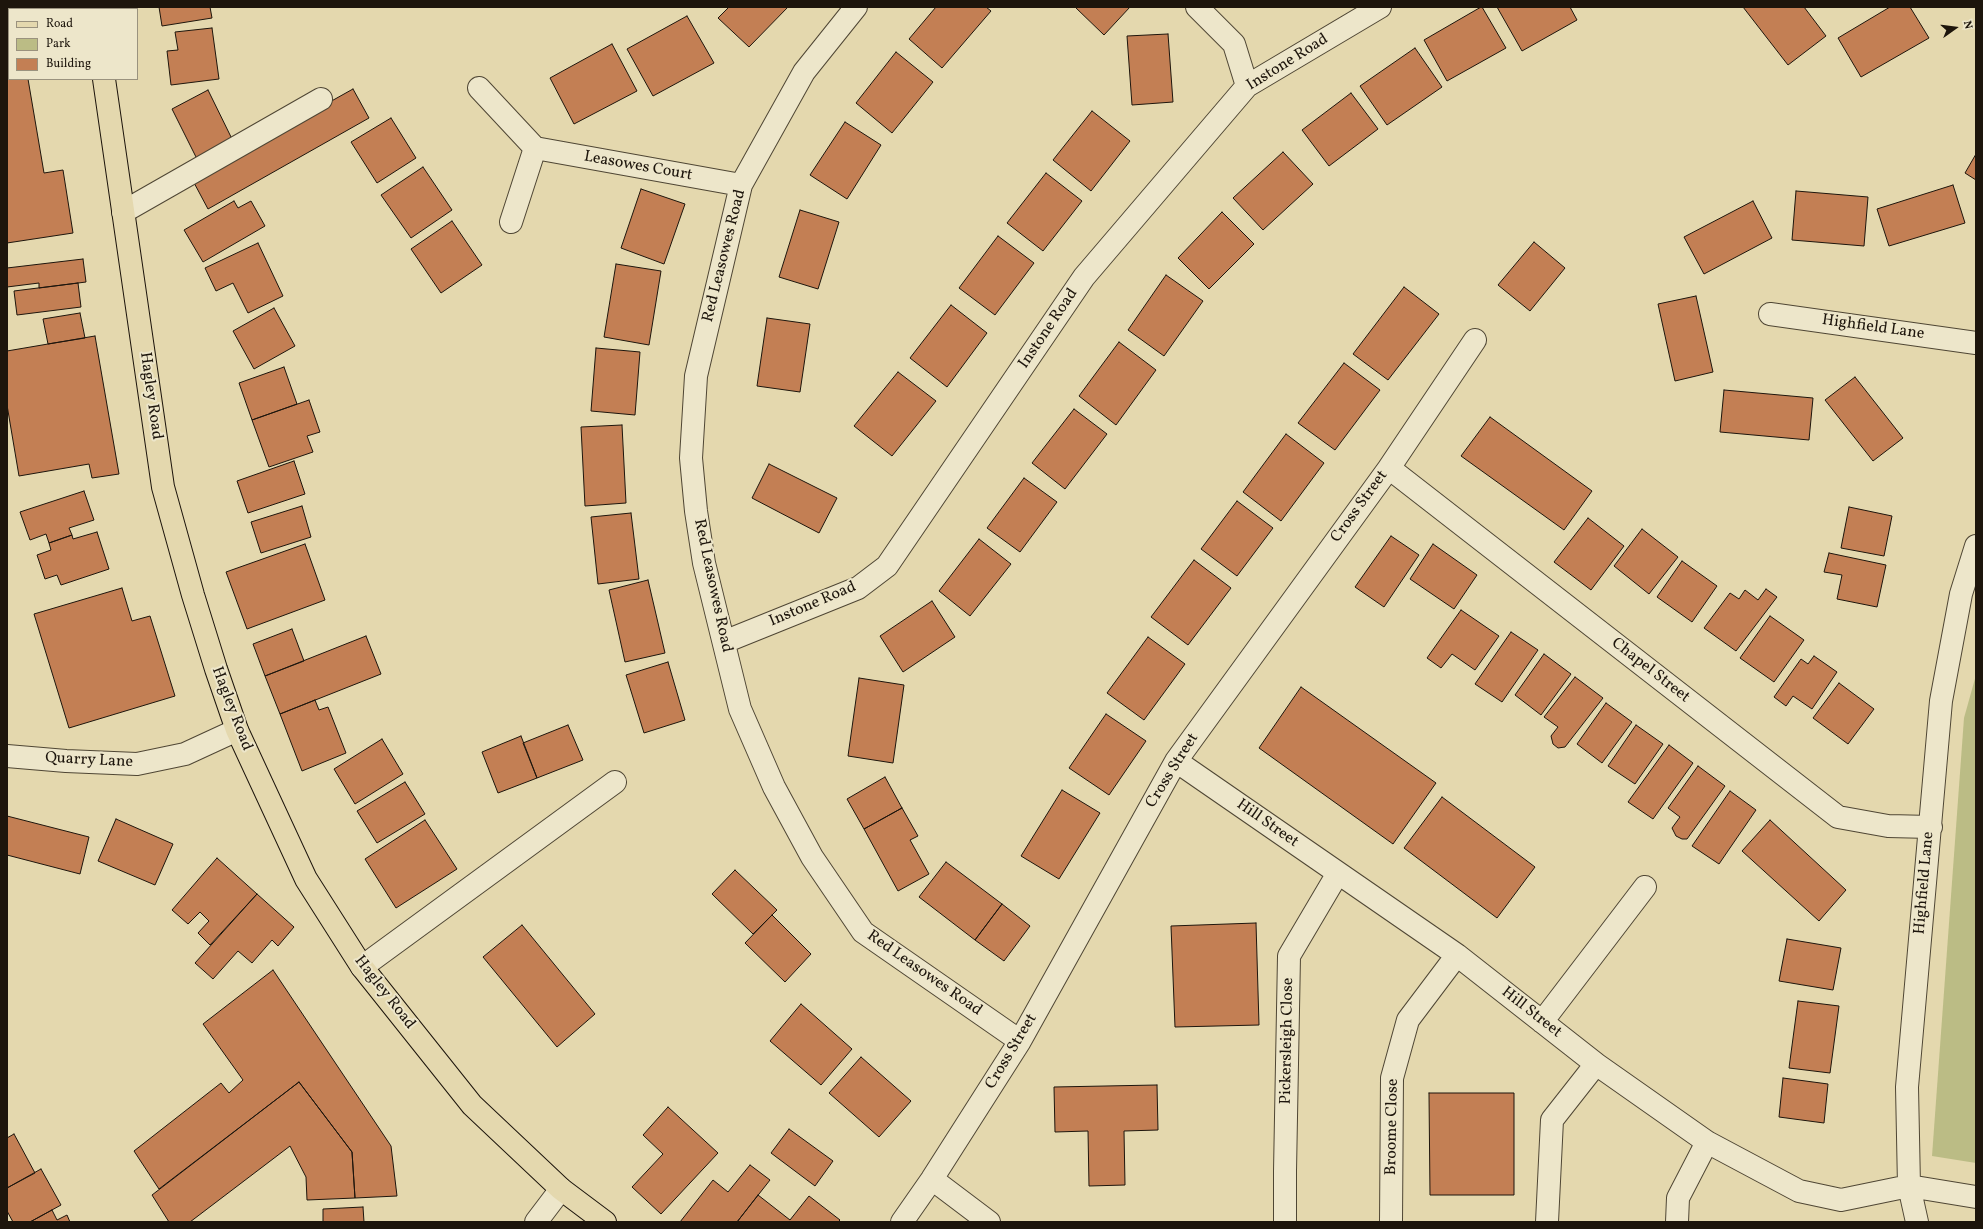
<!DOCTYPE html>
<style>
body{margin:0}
#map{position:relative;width:1983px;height:1229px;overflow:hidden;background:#e4d8ae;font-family:Vollkorn,serif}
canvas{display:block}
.frame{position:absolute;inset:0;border:8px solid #1d150c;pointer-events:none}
.legend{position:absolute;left:8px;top:8px;width:130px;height:72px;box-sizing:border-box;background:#ede6ca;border:1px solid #9a927e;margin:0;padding:5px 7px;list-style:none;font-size:12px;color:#1d150c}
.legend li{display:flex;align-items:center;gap:8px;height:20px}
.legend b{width:20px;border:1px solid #9a927e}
.north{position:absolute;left:1935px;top:8px;width:40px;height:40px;-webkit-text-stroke:3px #ede6ca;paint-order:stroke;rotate:76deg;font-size:11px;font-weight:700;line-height:16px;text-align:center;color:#1d150c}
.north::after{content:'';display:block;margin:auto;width:14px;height:18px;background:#1d150c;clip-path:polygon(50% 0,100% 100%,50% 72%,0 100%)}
</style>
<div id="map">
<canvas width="1983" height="1229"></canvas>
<div class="frame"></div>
<ul class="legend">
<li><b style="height:5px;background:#e4d8ae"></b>Road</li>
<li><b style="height:11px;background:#bbbc85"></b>Park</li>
<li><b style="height:11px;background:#c37f54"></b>Building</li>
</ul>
<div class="north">N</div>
</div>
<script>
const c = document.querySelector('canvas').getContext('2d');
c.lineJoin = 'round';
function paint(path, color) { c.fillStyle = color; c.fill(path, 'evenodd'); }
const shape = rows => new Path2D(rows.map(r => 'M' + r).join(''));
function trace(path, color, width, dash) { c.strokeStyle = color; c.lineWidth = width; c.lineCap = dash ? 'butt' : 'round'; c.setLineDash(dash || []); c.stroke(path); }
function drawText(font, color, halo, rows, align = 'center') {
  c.font = font + ' Vollkorn,serif'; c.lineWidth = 4; c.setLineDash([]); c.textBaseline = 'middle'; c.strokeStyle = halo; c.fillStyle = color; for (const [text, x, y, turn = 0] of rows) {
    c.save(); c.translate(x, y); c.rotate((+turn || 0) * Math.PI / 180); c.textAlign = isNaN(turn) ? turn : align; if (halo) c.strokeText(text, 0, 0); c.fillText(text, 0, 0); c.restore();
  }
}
paint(shape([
 [1976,675,1976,1163,1932,1156,1964,718]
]), '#bbbc85');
const building = shape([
 [159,7,210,7,212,18,162,26,159,7],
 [729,7,788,7,749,47,718,18,729,7],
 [936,7,986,7,991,11,942,68,909,39,936,7],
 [1075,7,1130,7,1104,35,1075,7],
 [1481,7,1482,7,1506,48,1447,81,1424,40,1481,7],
 [1497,7,1570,7,1577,20,1522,51,1497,7],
 [1743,7,1804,7,1826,36,1788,65,1743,7],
 [1890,7,1910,7,1929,38,1861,77,1838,38,1890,7],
 [687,16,714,63,653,96,627,49,687,16],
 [212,28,219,79,171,85,167,51,178,50,175,32,212,28],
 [1168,34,1173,102,1132,105,1127,36,1168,34],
 [7,40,9,40,9,79,28,79,44,173,63,170,73,233,7,243,7,40],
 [612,44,637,91,574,124,550,78,612,44],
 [1415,48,1442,87,1387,125,1360,86,1415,48],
 [896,52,933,82,892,133,856,103,896,52],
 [353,89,369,118,208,209,192,179,353,89],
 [208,90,233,141,197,159,172,109,208,90],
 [1351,93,1378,129,1329,166,1302,130,1351,93],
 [1092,111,1130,141,1091,191,1053,160,1092,111],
 [391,118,416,158,377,183,351,142,391,118],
 [845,122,881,145,847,199,810,175,845,122],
 [1283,152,1313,184,1263,230,1233,198,1283,152],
 [1976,154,1976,180,1965,173,1976,154],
 [423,167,452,210,411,238,381,195,423,167],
 [1046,173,1082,201,1043,251,1007,223,1046,173],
 [1953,185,1965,223,1889,246,1877,209,1953,185],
 [641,189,685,204,664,264,621,248,641,189],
 [1796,191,1868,197,1864,246,1792,240,1796,191],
 [234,201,238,208,251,201,265,226,203,262,184,230,234,201],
 [1753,201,1772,238,1704,274,1684,237,1753,201],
 [800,210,839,222,818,289,779,277,800,210],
 [1222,212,1254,244,1209,289,1178,258,1222,212],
 [452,221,482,265,441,293,411,249,452,221],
 [998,236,1034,263,995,315,959,288,998,236],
 [1534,242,1565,268,1530,311,1498,285,1534,242],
 [258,243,283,296,248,313,233,283,216,291,205,268,258,243],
 [83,259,86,282,39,288,39,283,7,287,7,268,83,259],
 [616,264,661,271,649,345,604,337,616,264],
 [1166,275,1203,301,1164,356,1128,330,1166,275],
 [78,283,81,307,17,315,14,291,78,283],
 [1404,287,1439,314,1388,380,1353,354,1404,287],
 [1696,296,1713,372,1675,381,1658,304,1696,296],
 [951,305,987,333,947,387,910,358,951,305],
 [274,308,295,346,254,369,233,331,274,308],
 [80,313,85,338,48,344,43,319,80,313],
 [767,318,810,324,800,392,757,386,767,318],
 [95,336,119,474,92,478,89,464,19,476,7,405,7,351,95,336],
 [1119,342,1156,370,1116,425,1079,396,1119,342],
 [596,348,640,352,635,415,591,411,596,348],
 [1344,363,1380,390,1335,450,1298,423,1344,363],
 [284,367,297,404,252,420,239,383,284,367],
 [898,372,936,401,892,456,854,426,898,372],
 [1855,377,1903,438,1873,461,1825,400,1855,377],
 [1724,390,1813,398,1809,440,1720,432,1724,390],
 [309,400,320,432,307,436,313,452,269,467,252,420,309,400],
 [1074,409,1107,434,1065,489,1032,463,1074,409],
 [1490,417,1592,491,1564,530,1461,456,1490,417],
 [622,425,626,503,585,506,581,427,622,425],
 [1286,434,1324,463,1281,521,1243,492,1286,434],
 [294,461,305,494,248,513,237,481,294,461],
 [769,464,837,498,819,533,752,498,769,464],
 [1024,478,1057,502,1020,552,987,528,1024,478],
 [84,491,94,520,69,528,72,535,49,543,46,534,30,540,20,512,84,491],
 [1237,501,1273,528,1237,576,1201,549,1237,501],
 [302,506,311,537,261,553,251,522,302,506],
 [1849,507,1892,516,1884,556,1841,548,1849,507],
 [631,513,639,579,598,584,591,517,631,513],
 [1588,518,1624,546,1591,590,1554,562,1588,518],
 [1642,529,1678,557,1649,594,1614,566,1642,529],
 [97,532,109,569,61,585,57,575,45,579,37,555,51,550,49,543,72,535,73,539,97,532],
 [1391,536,1419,555,1384,607,1355,587,1391,536],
 [979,539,1011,564,970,616,939,591,979,539],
 [305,544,325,600,247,629,226,572,305,544],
 [1433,544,1477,575,1454,609,1410,579,1433,544],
 [1829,553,1886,565,1877,607,1837,599,1842,575,1824,572,1829,553],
 [1194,560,1231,588,1188,645,1151,617,1194,560],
 [1682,561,1717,586,1692,622,1657,597,1682,561],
 [648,580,665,653,625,662,609,590,648,580],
 [122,588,132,621,150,616,175,696,69,728,34,614,122,588],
 [1766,589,1777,597,1736,651,1704,628,1730,593,1739,599,1745,590,1758,600,1766,589],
 [932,601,955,637,903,672,880,636,932,601],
 [1461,610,1499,636,1475,670,1452,654,1441,668,1427,658,1461,610],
 [1770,616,1804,640,1774,682,1740,658,1770,616],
 [292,629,304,661,265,676,253,644,292,629],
 [1511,632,1538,650,1502,702,1475,684,1511,632],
 [366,636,381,674,280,714,265,676,366,636],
 [1148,637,1185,664,1144,720,1107,693,1148,637],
 [1544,654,1571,674,1541,715,1515,695,1544,654],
 [1814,656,1837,672,1812,709,1793,696,1786,706,1774,697,1801,659,1808,664,1814,656],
 [668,662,685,720,644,733,626,675,668,662],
 [1575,677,1603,698,1565,747,1558,748,1553,744,1551,736,1558,727,1544,717,1575,677],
 [859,678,904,685,893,763,848,756,859,678],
 [1839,683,1874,709,1848,744,1813,718,1839,683],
 [1301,687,1436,783,1393,844,1259,748,1301,687],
 [315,700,319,710,328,707,346,753,302,771,280,714,315,700],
 [1606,703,1632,722,1602,763,1577,744,1606,703],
 [1106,714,1146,741,1109,795,1069,768,1106,714],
 [568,725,583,760,537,778,523,743,568,725],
 [1636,725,1663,744,1635,784,1608,766,1636,725],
 [521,736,537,778,498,793,482,752,521,736],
 [382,739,403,774,355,804,334,769,382,739],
 [1669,745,1693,763,1653,819,1628,802,1669,745],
 [1698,766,1725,786,1687,839,1682,839,1676,836,1672,828,1680,817,1668,808,1698,766],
 [885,777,902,808,864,829,847,799,885,777],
 [405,782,425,814,377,843,357,811,405,782],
 [1062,790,1100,813,1059,879,1021,856,1062,790],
 [1730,791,1756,810,1719,864,1692,846,1730,791],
 [1442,797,1535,867,1497,918,1404,848,1442,797],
 [902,808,918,836,910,840,929,874,898,891,864,829,902,808],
 [7,816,89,837,80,874,7,855,7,816],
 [116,819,173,844,155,885,98,861,116,819],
 [425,820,457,869,396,908,365,859,425,820],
 [1770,820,1846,890,1819,921,1742,851,1770,820],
 [217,858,257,894,210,945,198,933,209,921,200,912,188,924,172,910,217,858],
 [946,862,1002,904,975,940,919,897,946,862],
 [735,870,777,910,753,934,712,894,735,870],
 [257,894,294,927,278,946,272,940,252,963,238,951,213,979,195,963,257,894],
 [1002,904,1030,926,1004,961,975,940,1002,904],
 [772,915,811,954,785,982,745,943,772,915],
 [1256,923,1259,1025,1175,1027,1171,926,1256,923],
 [522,925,595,1014,557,1047,483,957,522,925],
 [1787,939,1841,948,1833,990,1779,981,1787,939],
 [273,970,391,1146,397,1196,355,1198,352,1152,299,1082,159,1189,134,1151,221,1083,229,1093,243,1080,203,1024,273,970],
 [1798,1001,1839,1006,1830,1073,1789,1068,1798,1001],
 [801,1004,852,1049,821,1085,770,1041,801,1004],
 [861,1057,911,1101,879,1137,829,1093,861,1057],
 [1783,1078,1828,1084,1824,1123,1779,1117,1783,1078],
 [299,1082,352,1152,355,1198,307,1200,306,1177,290,1146,190,1222,169,1222,152,1195,299,1082],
 [1157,1085,1158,1130,1124,1131,1125,1185,1089,1186,1088,1131,1055,1132,1054,1087,1157,1085],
 [1429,1093,1514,1093,1514,1195,1430,1195,1429,1093],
 [668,1107,718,1153,661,1214,632,1187,663,1154,643,1135,668,1107],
 [789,1129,833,1161,815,1186,771,1153,789,1129],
 [14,1134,35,1173,7,1188,7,1138,14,1134],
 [750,1165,770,1180,737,1222,680,1222,713,1180,728,1192,750,1165],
 [41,1169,61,1205,30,1222,13,1222,7,1211,7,1188,41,1169],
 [758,1195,790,1220,809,1196,840,1220,838,1222,737,1222,758,1195],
 [363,1207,364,1222,323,1222,323,1209,363,1207],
 [52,1210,57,1220,67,1215,70,1222,30,1222,52,1210]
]);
paint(building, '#c37f54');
trace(building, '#1d150c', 1);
const minor = shape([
 [856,7,804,72,741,185,696,376,691,458,696,511,704,563,740,709,774,787,812,857,863,932,1020,1041],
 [1197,7,1234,44,1247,86],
 [7,25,9,25],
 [479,88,535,148,741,185],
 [123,212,321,99],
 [511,222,535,148],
 [1770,314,1976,343],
 [1389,468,1838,817,1888,826,1931,827],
 [724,642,858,588,887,566,1084,277,1247,86,1380,7],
 [7,756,66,761,137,764,185,754,237,730],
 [1176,761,1457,955,1596,1064,1707,1142,1799,1191,1841,1200,1909,1186,1976,1197],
 [362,967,615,782],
 [1542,1022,1645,887],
 [932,1179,989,1222],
 [536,1222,561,1189],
 [902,1222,932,1179,1020,1041,1176,761,1389,468,1475,340],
 [1285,1222,1285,1171,1289,956,1338,873],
 [1391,1222,1392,1078,1408,1020,1457,955],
 [1547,1222,1552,1120,1596,1064],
 [1677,1222,1678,1198,1707,1142],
 [1917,1222,1909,1186,1907,1087,1941,701,1961,594,1976,546]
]);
const major = shape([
 [92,7,92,9],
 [104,79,163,487,193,595,216,669,237,730,306,879,362,967,472,1105,561,1189,605,1222]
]);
trace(minor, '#4f4634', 24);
trace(major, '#1d150c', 24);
trace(minor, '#ede6ca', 22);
trace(major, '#e4d8ae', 22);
drawText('16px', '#1d150c', '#ede6ca', [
 ["Instone Road",1288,63,-32],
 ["Leasowes Court",638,167,10],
 ["Red Leasowes Road",725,256,-76],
 ["Highfield Lane",1873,328,8],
 ["Instone Road",1049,329,-56],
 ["Hagley Road",150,396,82],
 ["Cross Street",1360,507,-54],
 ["Red Leasowes Road",712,586,78],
 ["Instone Road",813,605,-23],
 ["Chapel Street",1650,671,38],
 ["Hagley Road",231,709,69],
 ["Quarry Lane",89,761,3],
 ["Cross Street",1173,771,-58],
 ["Hill Street",1267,824,35],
 ["Highfield Lane",1925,883,-85],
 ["Red Leasowes Road",924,974,35],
 ["Hagley Road",384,993,52],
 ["Hill Street",1531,1013,38],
 ["Pickersleigh Close",1288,1041,-89],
 ["Cross Street",1012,1052,-59],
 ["Broome Close",1393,1127,-89]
]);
</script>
